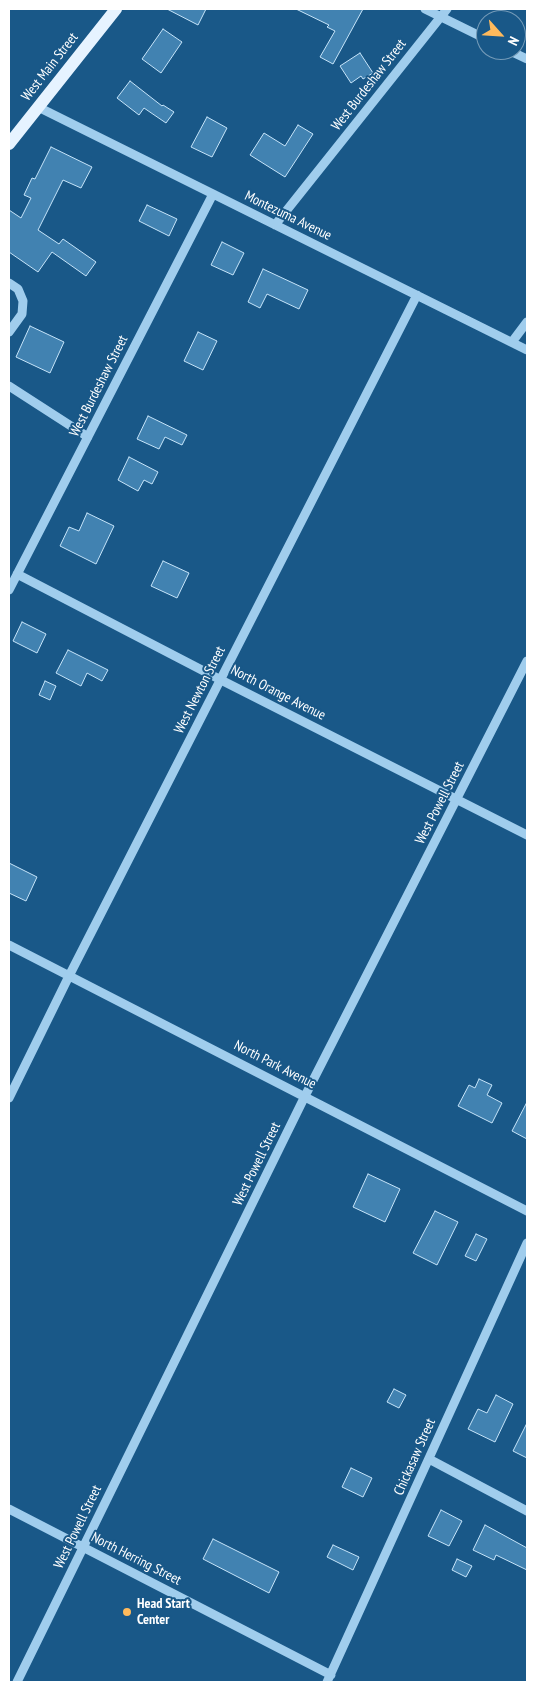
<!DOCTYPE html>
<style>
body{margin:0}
#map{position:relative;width:536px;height:1691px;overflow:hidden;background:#195888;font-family:"PT Sans Narrow",sans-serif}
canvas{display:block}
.frame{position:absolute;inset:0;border:10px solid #fff;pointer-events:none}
.north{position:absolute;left:476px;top:10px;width:50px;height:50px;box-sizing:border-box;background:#195888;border:1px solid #759bb8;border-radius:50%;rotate:116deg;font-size:14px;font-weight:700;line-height:20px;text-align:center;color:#fff}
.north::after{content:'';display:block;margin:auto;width:18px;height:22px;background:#ffba5c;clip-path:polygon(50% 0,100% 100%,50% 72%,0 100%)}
</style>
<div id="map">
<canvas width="536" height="1691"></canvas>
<div class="frame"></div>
<div class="north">N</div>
</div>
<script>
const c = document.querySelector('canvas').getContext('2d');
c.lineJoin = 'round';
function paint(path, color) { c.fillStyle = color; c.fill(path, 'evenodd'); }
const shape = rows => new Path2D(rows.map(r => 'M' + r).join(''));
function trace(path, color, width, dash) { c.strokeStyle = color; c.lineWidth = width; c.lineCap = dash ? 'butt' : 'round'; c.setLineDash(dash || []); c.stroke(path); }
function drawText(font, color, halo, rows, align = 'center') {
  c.font = font + ' "PT Sans Narrow",sans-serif'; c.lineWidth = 4; c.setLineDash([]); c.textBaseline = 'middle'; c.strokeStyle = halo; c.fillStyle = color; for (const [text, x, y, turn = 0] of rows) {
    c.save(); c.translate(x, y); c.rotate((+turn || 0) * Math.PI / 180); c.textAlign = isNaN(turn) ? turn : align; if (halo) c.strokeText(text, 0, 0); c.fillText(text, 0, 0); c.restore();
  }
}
const building = shape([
 [167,9,206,9,198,25,167,9],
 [296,9,363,9,333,64,320,57,335,31,327,27,329,25,296,9],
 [163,29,182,42,161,73,142,59,163,29],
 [360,53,373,73,363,79,361,76,351,83,340,66,360,53],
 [130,81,162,106,163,105,174,112,166,123,144,108,139,115,117,98,130,81],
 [207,117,227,128,212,157,191,147,207,117],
 [298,125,313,134,285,177,250,155,264,133,285,146,298,125],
 [51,147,92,167,81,188,63,180,38,230,59,244,63,239,96,262,86,276,52,252,38,272,9,252,9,210,21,218,31,198,24,195,32,178,35,179,51,147],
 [147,205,177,219,169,236,139,221,147,205],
 [222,242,244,253,233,275,211,265,222,242],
 [263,269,308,290,299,309,267,294,260,308,248,302,263,269],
 [30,326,64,342,50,373,16,357,30,326],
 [198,332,217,341,203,370,184,361,198,332],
 [148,416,187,435,182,445,165,437,159,449,137,439,148,416],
 [129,457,158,472,152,484,144,480,138,491,118,480,129,457],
 [87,513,114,526,96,564,60,546,69,527,79,531,87,513],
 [163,561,189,573,177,598,151,586,163,561],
 [22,622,46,634,37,653,13,641,22,622],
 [68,650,108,670,102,681,87,673,81,686,56,673,68,650],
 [45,681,56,686,50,700,39,695,45,681],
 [9,863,37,877,26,901,9,893,9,863],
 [479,1079,492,1085,487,1095,502,1103,492,1123,458,1106,469,1085,475,1088,479,1079],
 [527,1102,527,1139,512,1131,527,1102],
 [368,1174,400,1189,385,1222,353,1207,368,1174],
 [435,1211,458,1222,437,1265,413,1253,435,1211],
 [476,1234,487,1239,476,1261,465,1256,476,1234],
 [394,1389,406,1395,399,1408,387,1402,394,1389],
 [496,1395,513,1404,495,1442,468,1429,478,1409,487,1413,496,1395],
 [527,1423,527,1458,513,1451,527,1423],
 [351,1468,372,1478,363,1497,342,1487,351,1468],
 [441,1510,462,1521,449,1546,428,1536,441,1510],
 [485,1525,527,1548,527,1570,496,1555,494,1560,473,1550,485,1525],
 [213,1539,279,1572,269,1593,203,1559,213,1539],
 [333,1545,359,1557,353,1570,327,1557,333,1545],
 [457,1559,472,1566,466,1577,452,1570,457,1559]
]);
paint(building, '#4182b1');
trace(building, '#c6e4f9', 1);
trace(shape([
 [425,9,486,39],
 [508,50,527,59],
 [38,107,527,350],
 [275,225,447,9],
 [9,283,18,289,23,301,22,314,9,332],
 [512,342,527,322],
 [9,386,88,437],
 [17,574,221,680,527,835],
 [9,590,213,194],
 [9,945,527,1211],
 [9,1098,69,976,417,295],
 [429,1459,527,1511],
 [9,1509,331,1675],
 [17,1682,305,1096,527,661],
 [327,1682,527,1243]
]), '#a0cded', 9);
trace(shape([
 [9,144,116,9]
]), '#e6f3ff', 12);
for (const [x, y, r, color] of [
 [127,1612,5,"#ffba5c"]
]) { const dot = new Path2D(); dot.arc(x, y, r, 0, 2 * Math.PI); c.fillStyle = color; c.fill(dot); trace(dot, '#195888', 2); }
drawText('14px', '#fff', '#195888', [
 ["West Main Street",50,67,-52],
 ["West Burdeshaw Street",369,85,-52],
 ["Montezuma Avenue",288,216,26],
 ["West Burdeshaw Street",99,386,-63],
 ["West Newton Street",200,690,-63],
 ["North Orange Avenue",278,693,27],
 ["West Powell Street",440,803,-63],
 ["North Park Avenue",275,1065,27],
 ["West Powell Street",257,1164,-64],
 ["Chickasaw Street",415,1457,-66],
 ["West Powell Street",78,1527,-64],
 ["North Herring Street",136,1559,27]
]);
drawText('bold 14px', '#fff', '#195888', [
 ["Head Start",137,1604],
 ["Center",137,1620]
], 'left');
</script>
